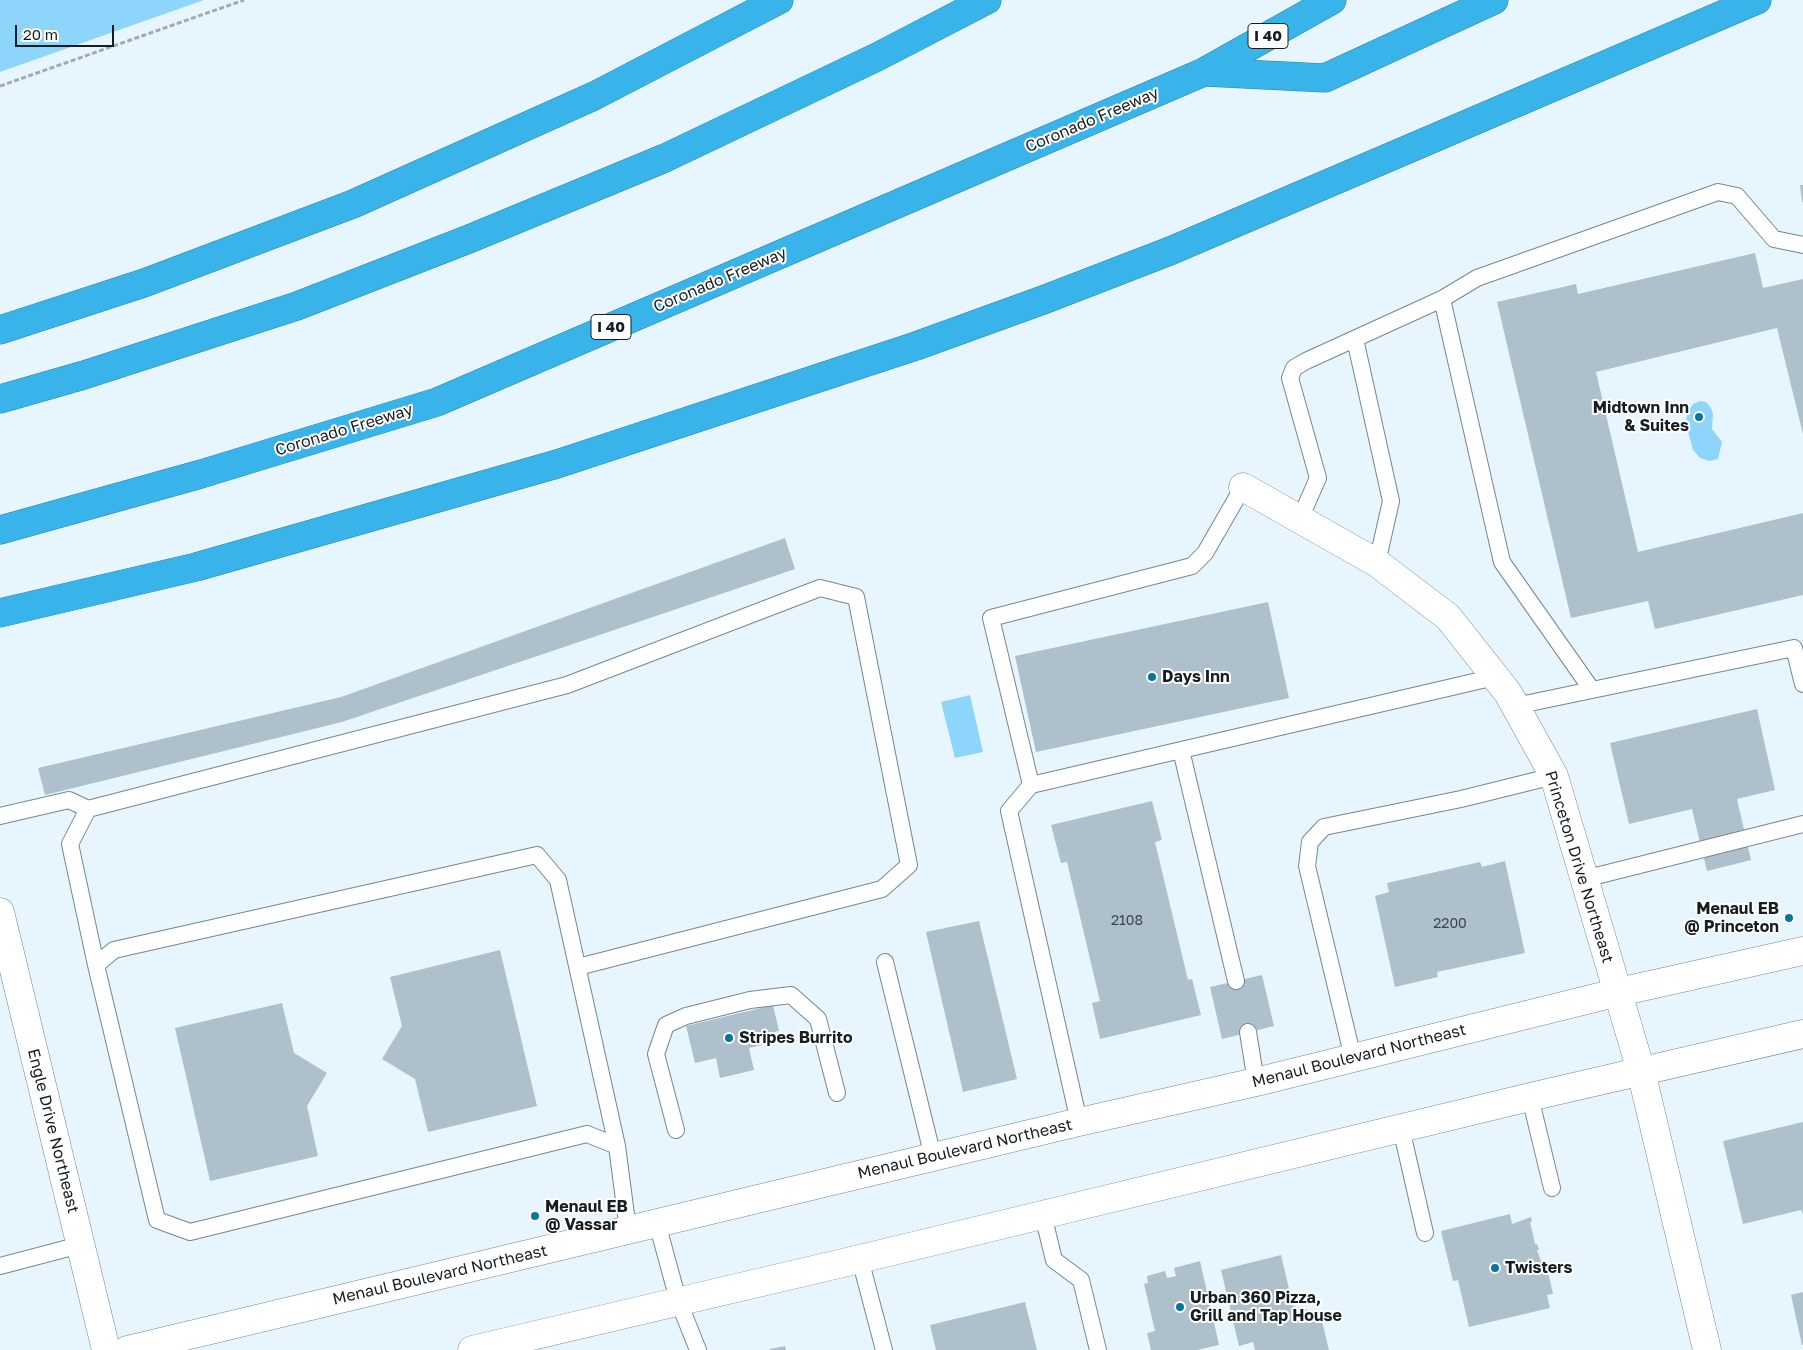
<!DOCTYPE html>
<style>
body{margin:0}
#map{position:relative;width:1803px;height:1350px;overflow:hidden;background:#e7f6fe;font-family:"Golos Text",sans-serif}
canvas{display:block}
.scale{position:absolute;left:15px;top:25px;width:99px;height:22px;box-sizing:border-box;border:2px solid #171e22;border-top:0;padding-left:6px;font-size:15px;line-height:18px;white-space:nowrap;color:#171e22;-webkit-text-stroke:4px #fff;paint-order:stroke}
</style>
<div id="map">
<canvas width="1803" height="1350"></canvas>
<div class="scale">20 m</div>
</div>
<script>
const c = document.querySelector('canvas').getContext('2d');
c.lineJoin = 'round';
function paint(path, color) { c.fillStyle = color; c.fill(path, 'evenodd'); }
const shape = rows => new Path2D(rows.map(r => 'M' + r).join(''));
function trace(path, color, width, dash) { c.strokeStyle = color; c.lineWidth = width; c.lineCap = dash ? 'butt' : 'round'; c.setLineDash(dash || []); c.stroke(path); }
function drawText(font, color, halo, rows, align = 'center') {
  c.font = font + ' "Golos Text",sans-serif'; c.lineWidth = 4; c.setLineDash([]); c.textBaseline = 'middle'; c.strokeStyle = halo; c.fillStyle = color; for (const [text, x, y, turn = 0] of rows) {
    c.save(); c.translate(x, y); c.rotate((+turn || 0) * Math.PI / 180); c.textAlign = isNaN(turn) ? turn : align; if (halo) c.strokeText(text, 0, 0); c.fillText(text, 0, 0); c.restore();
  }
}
paint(shape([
 [0,0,204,0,0,72],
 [1700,401,1706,402,1711,408,1713,414,1712,429,1722,442,1718,459,1710,461,1700,458,1693,450,1686,424,1687,413,1693,404],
 [970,695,983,752,955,758,941,702]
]), '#8ed5fb');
paint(shape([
 [1800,185,1803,185,1803,202,1802,202],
 [1755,253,1763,288,1803,279,1803,434,1777,328,1596,372,1638,552,1803,513,1803,595,1655,629,1648,601,1571,618,1497,302,1576,284,1578,294],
 [785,538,795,569,342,722,45,795,38,768,341,697],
 [1268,602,1289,698,1036,752,1015,656],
 [1757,709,1775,790,1737,799,1751,860,1707,871,1692,809,1629,824,1610,743],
 [1152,801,1162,840,1155,842,1188,980,1192,979,1201,1015,1100,1039,1092,1003,1100,1001,1067,862,1061,863,1051,825],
 [1505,861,1525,953,1437,972,1438,977,1395,987,1375,896,1389,892,1387,883,1480,862,1482,867],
 [979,921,1017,1079,963,1092,926,932],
 [500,950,537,1106,428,1132,415,1079,382,1059,402,1026,390,977],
 [1262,975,1274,1026,1222,1039,1210,987],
 [282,1003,294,1053,327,1073,307,1106,318,1156,210,1181,175,1028],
 [773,1005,779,1031,768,1033,771,1043,749,1048,754,1070,720,1078,716,1058,695,1063,686,1026],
 [1803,1122,1803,1214,1801,1210,1743,1224,1723,1141],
 [1510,1214,1512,1224,1531,1217,1532,1222,1530,1222,1535,1244,1537,1244,1539,1250,1537,1250,1542,1264,1540,1264,1542,1273,1548,1272,1553,1294,1547,1295,1550,1308,1469,1327,1458,1280,1453,1281,1441,1231],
 [1281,1255,1293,1306,1320,1313,1329,1350,1255,1350,1253,1342,1239,1346,1221,1270],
 [1200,1261,1219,1345,1197,1350,1151,1350,1147,1333,1155,1331,1144,1284,1148,1283,1147,1276,1165,1271,1167,1278,1176,1276,1174,1268],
 [1803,1292,1803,1345,1802,1345,1791,1295],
 [1025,1302,1037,1350,936,1350,930,1325],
 [785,1346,786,1350,770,1350,770,1349]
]), '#aec0cb');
const lane = shape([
 [1442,299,1477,278,1718,192,1737,196,1774,239,1803,245],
 [1355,339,1391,501,1377,563],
 [1300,519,1318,478,1290,378,1294,368,1306,361,1442,299,1502,562,1592,690],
 [1515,706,1794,648,1803,684],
 [1181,750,1236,981],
 [1031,785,991,618,1192,566,1205,553,1243,487],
 [0,816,69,800,88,809],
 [1584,879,1803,824],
 [885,962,933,1157],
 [96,965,114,950,537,855,558,880,617,1146],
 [578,967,882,889,909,865,856,597,820,588,567,685,88,809,70,844,96,965,157,1220,190,1232,587,1134,617,1146,628,1230],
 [1248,1032,1256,1082],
 [1353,1058,1307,866,1310,842,1324,827,1461,799,1554,776],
 [1530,1097,1552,1188],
 [1079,1122,1009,811,1031,785,1495,677],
 [1401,1128,1425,1233],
 [676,1130,656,1054,666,1025,686,1016,750,1000,791,995,818,1019,837,1093],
 [1043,1215,1054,1260,1081,1280,1098,1350],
 [657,1223,678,1300,698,1350],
 [860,1259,884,1350],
 [0,1266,80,1245]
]);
const street = shape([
 [1243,487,1377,563,1448,617,1508,693,1554,776,1641,1071,1707,1350],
 [0,912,106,1350]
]);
const secondary = shape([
 [127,1350,1079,1122,1256,1082,1619,992,1803,951],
 [472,1350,860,1259,1530,1097,1803,1034]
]);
const highway = shape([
 [1204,72,1325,78,1494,0],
 [0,330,144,283,353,204,594,96,779,0],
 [0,399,84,375,297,306,469,239,665,158,877,57,987,0],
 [0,530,201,474,437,402,1204,72,1332,0],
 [0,613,196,567,557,464,916,346,1043,300,1170,251,1757,0]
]);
trace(lane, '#758790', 18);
trace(street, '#758790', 29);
trace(secondary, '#758790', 29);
trace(highway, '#2d80a5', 29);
trace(shape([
 [0,86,244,0]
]), '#9fabb2', 3, [5, 2.5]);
trace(lane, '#fff', 16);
trace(street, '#fff', 28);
trace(secondary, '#fff', 28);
trace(highway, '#39b4eb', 28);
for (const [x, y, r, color] of [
 [1699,417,5,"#0676a0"],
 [1152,677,5,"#0676a0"],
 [1789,918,5,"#0676a0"],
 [729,1038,5,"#0676a0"],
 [535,1216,5,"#0676a0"],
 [1495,1268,5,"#0676a0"],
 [1180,1307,5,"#0676a0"]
]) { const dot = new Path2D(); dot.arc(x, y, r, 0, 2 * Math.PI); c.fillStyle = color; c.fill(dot); trace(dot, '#fff', 2); }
drawText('14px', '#3d464c', null, [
 ["2108",1127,921],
 ["2200",1450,924]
]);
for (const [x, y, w] of [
 [1268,36,40],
 [611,327,40]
]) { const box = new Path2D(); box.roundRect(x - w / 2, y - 12.5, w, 25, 4); c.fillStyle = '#fff'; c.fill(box); trace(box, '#171e22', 1); }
drawText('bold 15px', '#171e22', null, [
 ["I 40",1268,36],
 ["I 40",611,327]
]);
drawText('16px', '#171e22', '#fff', [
 ["Coronado Freeway",1092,120,-23],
 ["Coronado Freeway",720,280,-23],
 ["Coronado Freeway",344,430,-17],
 ["Princeton Drive Northeast",1579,867,73],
 ["Menaul Boulevard Northeast",1359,1056,-14],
 ["Engle Drive Northeast",53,1131,76],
 ["Menaul Boulevard Northeast",965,1149,-13],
 ["Menaul Boulevard Northeast",440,1275,-13]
]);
drawText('bold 16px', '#171e22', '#fff', [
 ["Midtown Inn",1689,408,"right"],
 ["& Suites",1689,426,"right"],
 ["Days Inn",1162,677],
 ["Menaul EB",1779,909,"right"],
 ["@ Princeton",1779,927,"right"],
 ["Stripes Burrito",739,1038],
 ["Menaul EB",545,1207],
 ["@ Vassar",545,1225],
 ["Twisters",1505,1268],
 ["Urban 360 Pizza,",1190,1298],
 ["Grill and Tap House",1190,1316]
], 'left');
</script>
